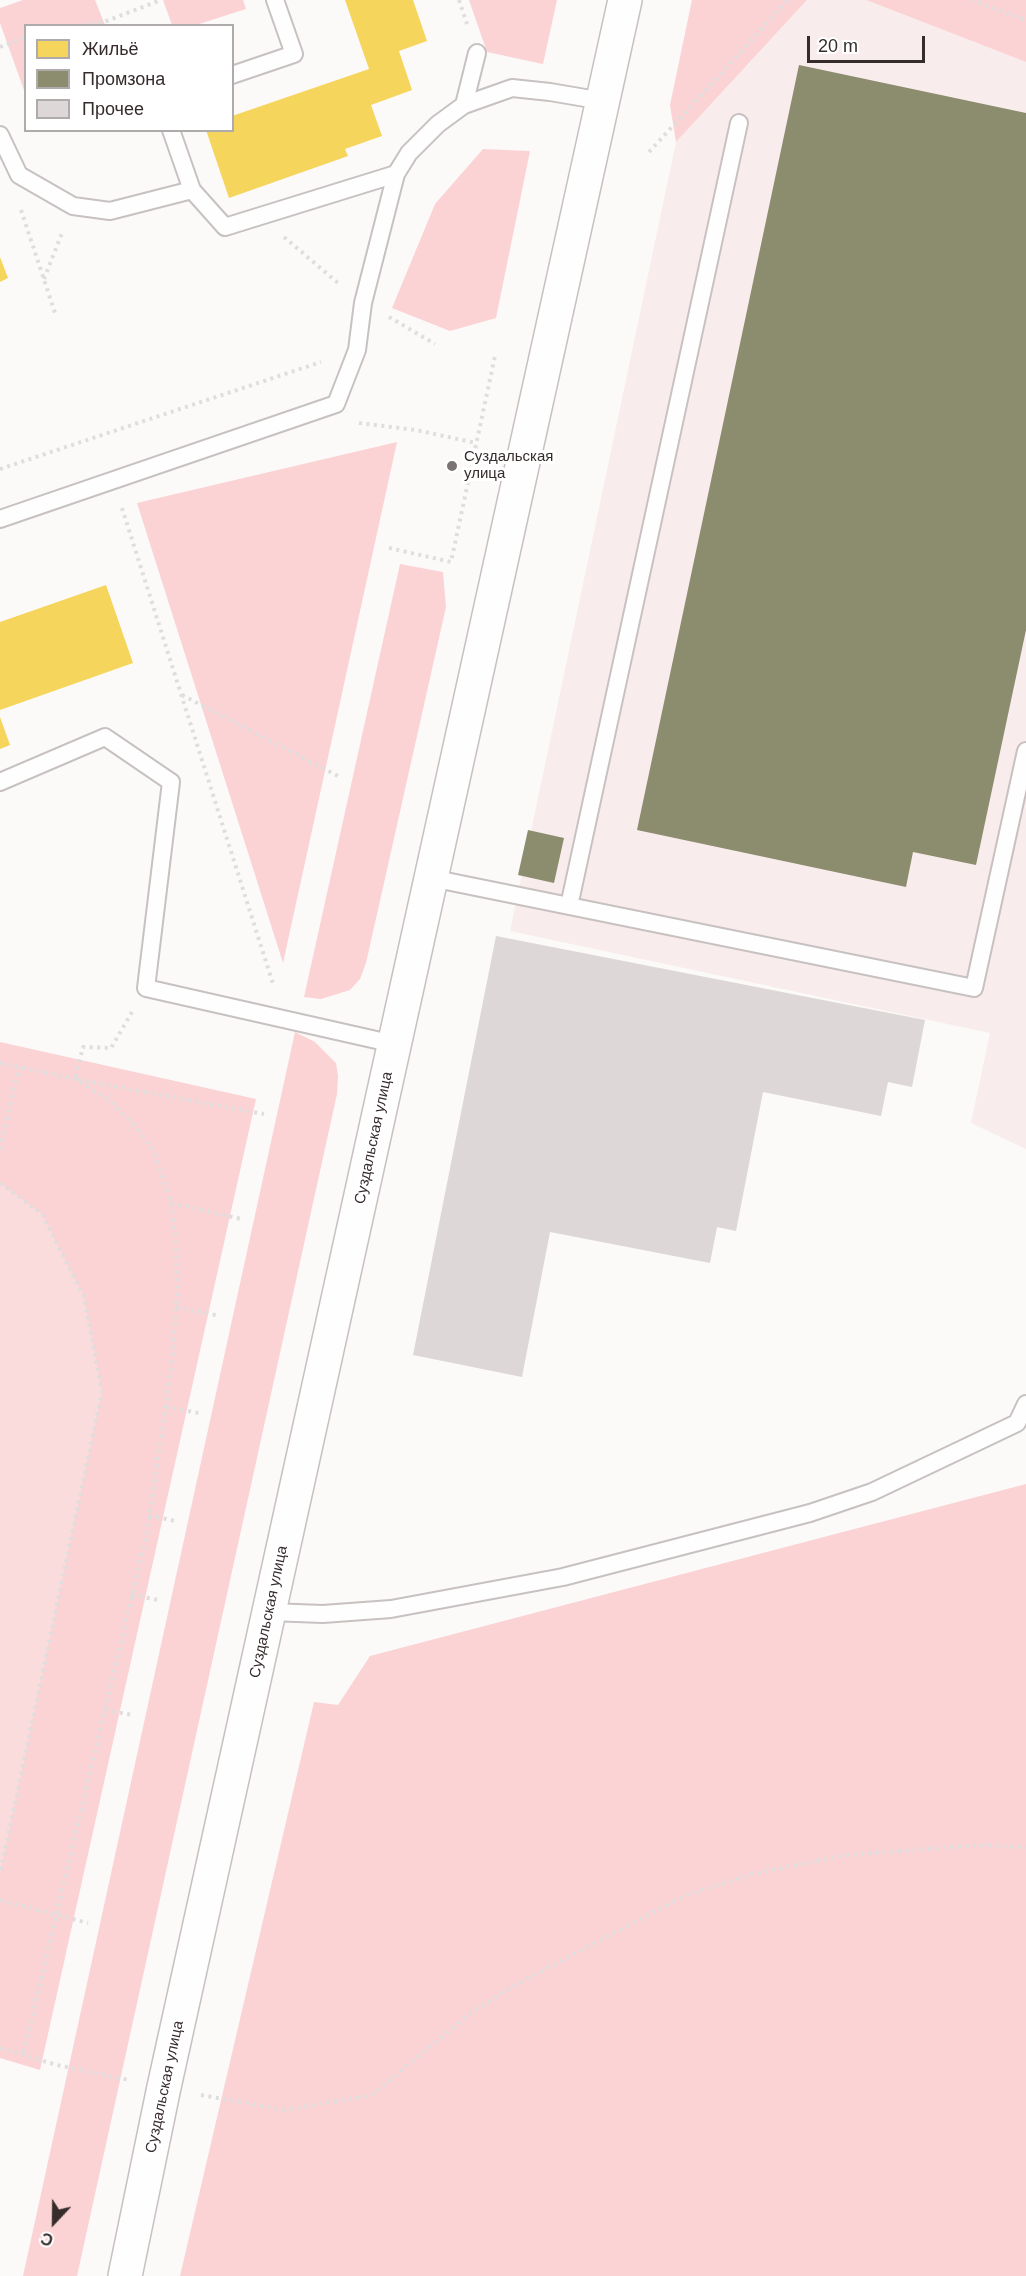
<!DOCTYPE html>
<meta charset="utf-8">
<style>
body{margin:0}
#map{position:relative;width:1026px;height:2276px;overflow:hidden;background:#fcf9f9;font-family:Helvetica,sans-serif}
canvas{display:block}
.legend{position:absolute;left:24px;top:24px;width:210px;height:108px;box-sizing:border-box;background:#fff;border:2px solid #afabab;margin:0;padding:8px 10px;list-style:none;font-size:18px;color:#362c2c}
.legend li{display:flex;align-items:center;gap:12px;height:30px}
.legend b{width:30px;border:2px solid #afabab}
.north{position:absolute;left:24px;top:2192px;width:60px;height:60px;-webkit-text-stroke:4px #fff;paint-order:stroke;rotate:202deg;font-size:16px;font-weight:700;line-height:24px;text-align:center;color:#362c2c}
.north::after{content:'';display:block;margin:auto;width:21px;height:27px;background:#362c2c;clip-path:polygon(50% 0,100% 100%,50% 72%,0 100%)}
.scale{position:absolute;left:807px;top:36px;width:118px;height:27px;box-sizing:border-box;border:3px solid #362c2c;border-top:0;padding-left:8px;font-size:18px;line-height:21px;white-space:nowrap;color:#362c2c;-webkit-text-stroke:4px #fff;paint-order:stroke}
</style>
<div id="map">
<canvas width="1026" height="2276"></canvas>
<ul class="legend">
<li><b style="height:16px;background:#f6d55c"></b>Жильё</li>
<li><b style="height:16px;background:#8c8c6e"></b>Промзона</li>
<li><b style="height:16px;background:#ddd7d7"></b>Прочее</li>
</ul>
<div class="north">С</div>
<div class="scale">20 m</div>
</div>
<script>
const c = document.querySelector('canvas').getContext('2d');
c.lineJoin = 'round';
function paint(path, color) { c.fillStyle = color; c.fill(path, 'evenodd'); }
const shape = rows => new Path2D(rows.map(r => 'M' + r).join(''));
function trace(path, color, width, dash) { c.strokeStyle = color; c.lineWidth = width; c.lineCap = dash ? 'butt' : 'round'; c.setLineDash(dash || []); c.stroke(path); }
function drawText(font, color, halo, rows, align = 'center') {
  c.font = font + ' Helvetica,sans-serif'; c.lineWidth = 6; c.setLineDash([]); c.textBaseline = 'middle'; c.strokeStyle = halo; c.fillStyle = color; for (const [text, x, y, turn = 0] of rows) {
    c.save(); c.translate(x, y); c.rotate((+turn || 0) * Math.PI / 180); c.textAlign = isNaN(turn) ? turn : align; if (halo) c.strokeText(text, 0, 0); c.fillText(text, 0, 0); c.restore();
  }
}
paint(shape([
 [807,0,866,0,1026,62,1026,1149,971,1123,990,1033,510,931,676,142]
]), '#f9ecec');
paint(shape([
 [23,0,95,0,105,25,26,26,25,93,0,23,0,8],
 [163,0,243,0,246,9,196,25,172,25],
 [469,0,557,0,543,64,487,52],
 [692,0,807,0,676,142,670,105],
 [866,0,1026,0,1026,62],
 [483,149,530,151,496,318,450,331,392,308,435,204],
 [397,442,283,963,137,503],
 [400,564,443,572,446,607,366,963,360,979,350,990,321,999,304,997],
 [295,1032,315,1042,336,1063,338,1076,337,1094,77,2276,23,2276],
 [0,1042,256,1099,40,2070,0,2058],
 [1026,1484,1026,2276,180,2276,314,1702,338,1705,370,1656]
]), '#fbd3d4');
paint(shape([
 [0,1183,42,1214,84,1297,102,1392,0,1874]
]), '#fadcdd');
paint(shape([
 [345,0,413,0,427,41,399,51,412,90,371,105,382,136,345,149,348,156,229,198,206,130,232,130,232,116,369,69],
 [0,257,8,278,0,282],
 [106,585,133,663,0,710,0,622],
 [0,717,10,745,0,749]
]), '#f6d55c');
paint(shape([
 [799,65,1026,113,1026,630,976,865,913,852,906,887,637,830],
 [528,830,564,838,554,883,518,875]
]), '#8c8c6e');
paint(shape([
 [496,936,925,1020,912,1087,888,1082,881,1116,763,1092,736,1231,717,1227,710,1263,550,1232,522,1377,413,1355]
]), '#ddd7d7');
const lane = shape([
 [232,75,294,54,275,0],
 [464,105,477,53],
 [171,130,192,190,225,227,396,174],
 [0,135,19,175,73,206,110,211,192,190],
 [0,519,336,404,357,350,363,303,396,174,409,153,438,124,464,105,512,88,550,92,603,101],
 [0,782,105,737,171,782,146,988,394,1044],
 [431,878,974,988,1026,751],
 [569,906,739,123],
 [269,1612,323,1614,391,1609,563,1577,810,1513,872,1492,1017,1423,1026,1404]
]);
const secondary = shape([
 [125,2276,164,2087,625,0]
]);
trace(lane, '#c8c1c1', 20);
trace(secondary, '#c8c1c1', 36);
trace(shape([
 [459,0,468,27],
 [971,0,1026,20],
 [76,26,104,22,161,0],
 [0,47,26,37],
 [649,152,788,0],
 [21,210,56,316],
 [284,237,338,283],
 [44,279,62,233],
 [389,317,435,344],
 [359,423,416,430,476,443],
 [0,469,321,362],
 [122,508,274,987],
 [389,548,451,562,495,356],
 [182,695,338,776],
 [132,1012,111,1048,83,1047,75,1079,264,1114],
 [0,1063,75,1079,109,1100,136,1127,154,1151,171,1203,176,1242,177,1294,172,1363,147,1532,23,2055],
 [0,1149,19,1067],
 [0,1183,42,1214,84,1297,102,1392,0,1874],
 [171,1203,241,1219],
 [176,1307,220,1316],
 [166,1407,199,1413],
 [149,1515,175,1521],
 [132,1595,158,1600],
 [105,1710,133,1715],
 [0,1900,88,1923],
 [0,2048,57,2065,129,2080],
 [201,2095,285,2110,372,2095,473,2011,515,1985,684,1896,752,1874,847,1855,980,1845,1026,1847]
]), '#dfdddd', 4, [3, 4.5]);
trace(lane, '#fffefe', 16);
trace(secondary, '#fffefe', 33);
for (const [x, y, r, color] of [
 [452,466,6,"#7b7474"]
]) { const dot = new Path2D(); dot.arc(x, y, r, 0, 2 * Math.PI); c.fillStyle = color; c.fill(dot); trace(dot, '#fff', 2); }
drawText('15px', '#362c2c', '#fff', [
 ["Суздальская",464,457],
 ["улица",464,474]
], 'left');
drawText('15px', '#362c2c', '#fff', [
 ["Суздальская улица",374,1138,-78],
 ["Суздальская улица",269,1612,-78],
 ["Суздальская улица",165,2087,-78]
]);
</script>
